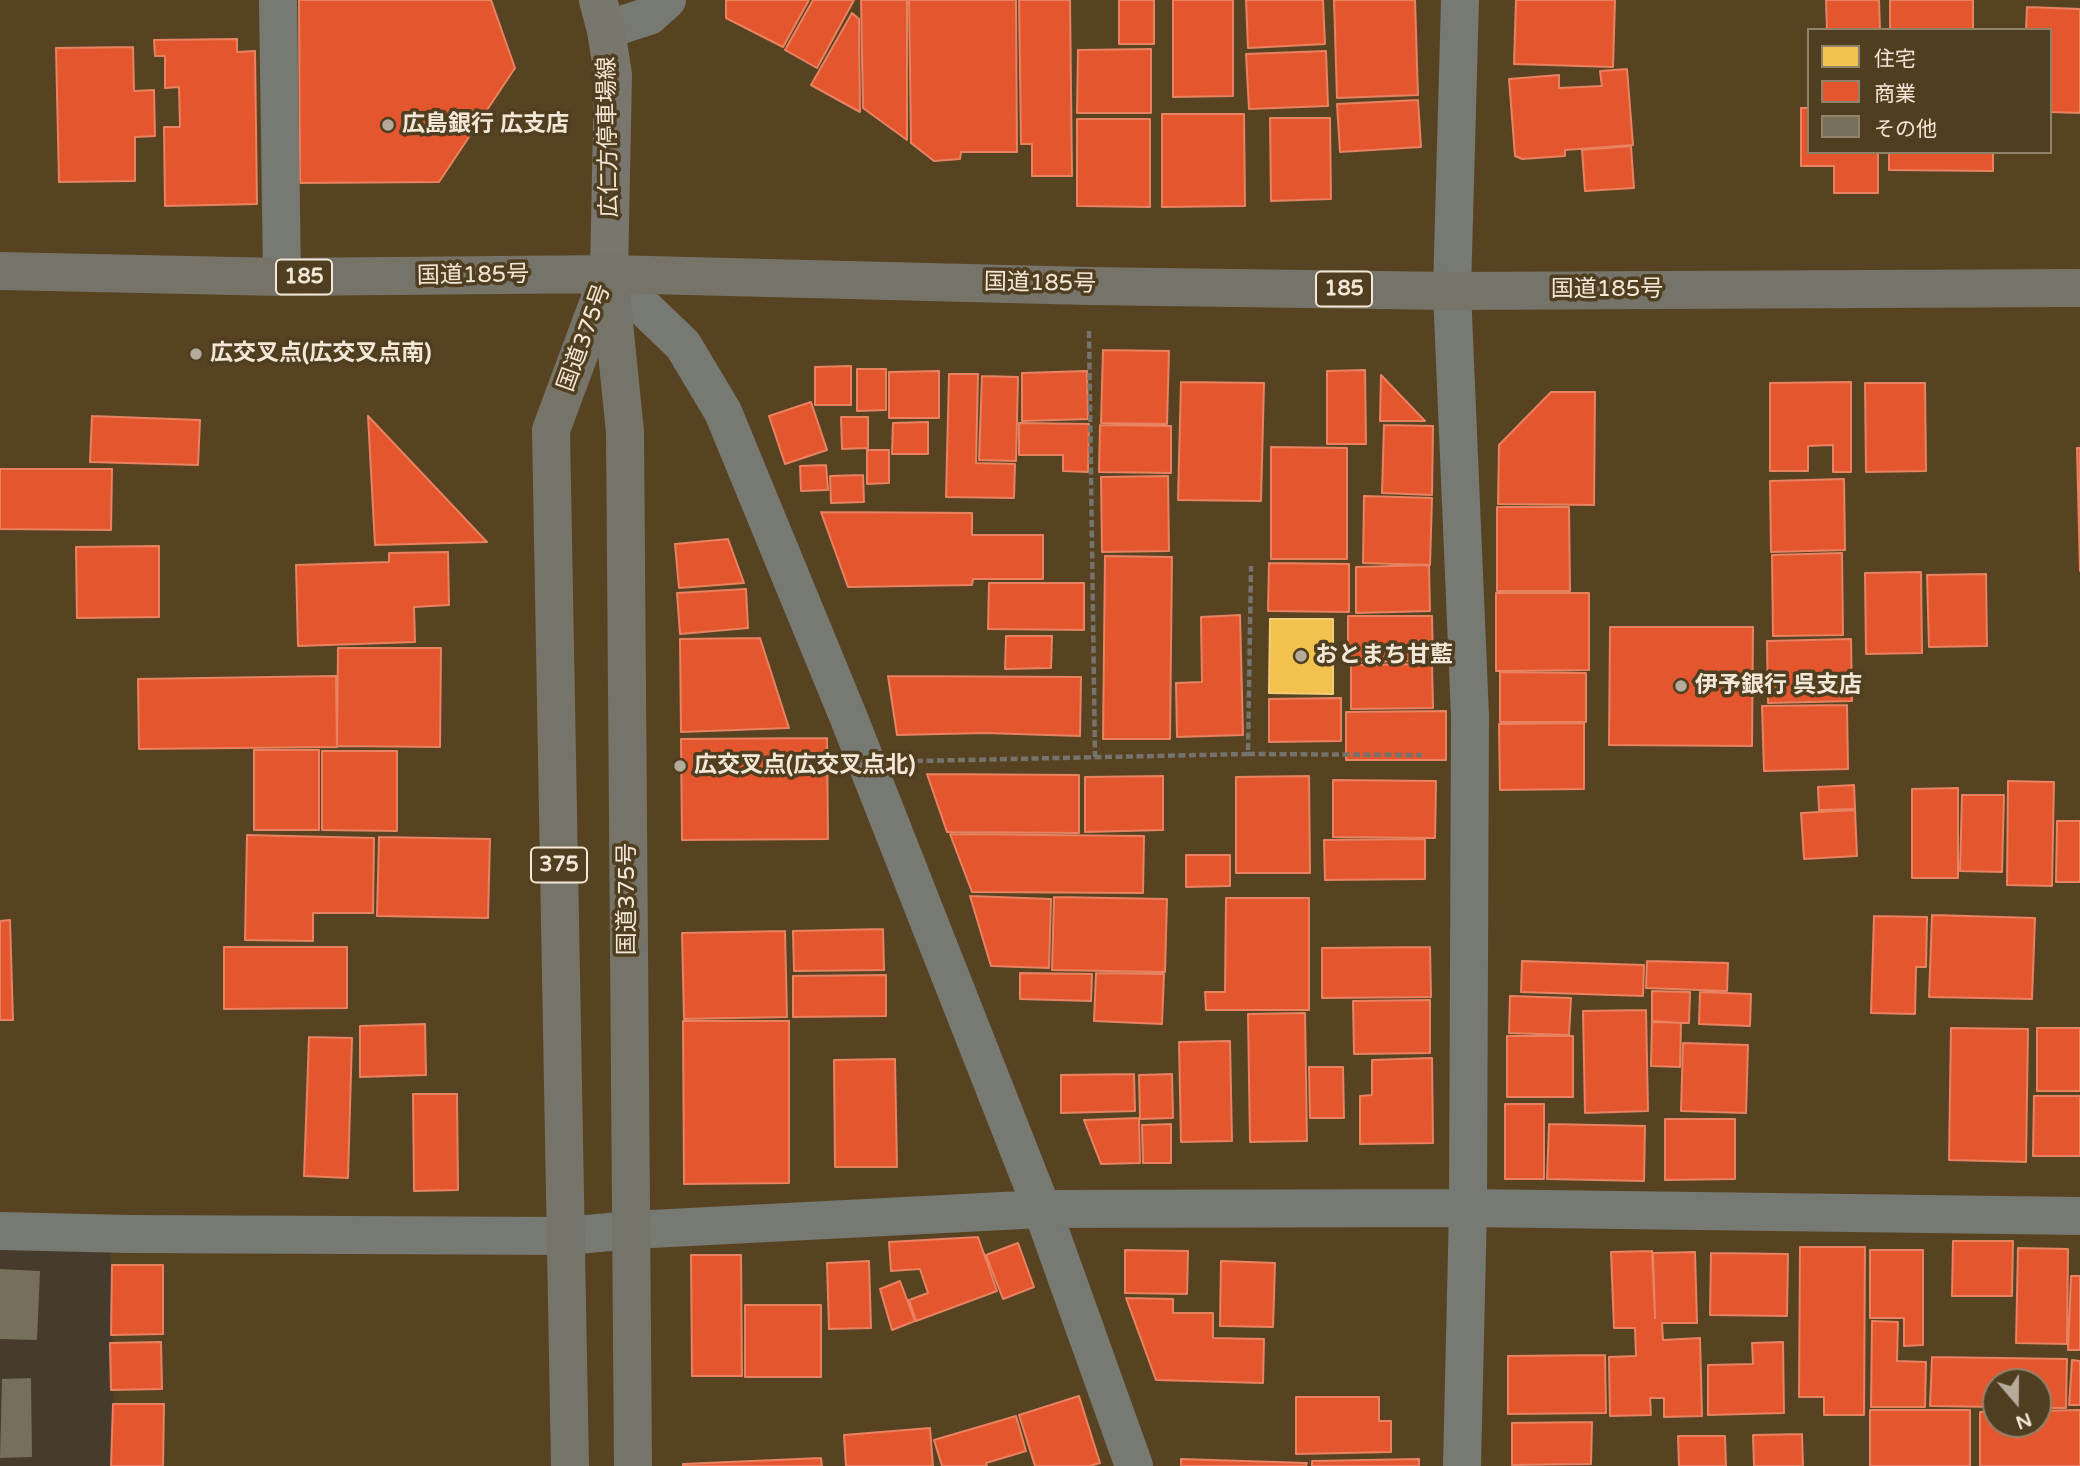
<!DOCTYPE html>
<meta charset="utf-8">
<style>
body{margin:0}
#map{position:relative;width:2080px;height:1466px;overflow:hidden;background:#463b2c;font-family:"Varela Round","Noto Sans JP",sans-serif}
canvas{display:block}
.legend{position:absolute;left:1807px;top:28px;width:245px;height:126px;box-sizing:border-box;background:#503e21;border:2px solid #91826a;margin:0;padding:9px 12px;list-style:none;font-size:21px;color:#f3e8d7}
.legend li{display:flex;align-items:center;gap:14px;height:35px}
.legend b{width:35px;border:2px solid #91826a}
.north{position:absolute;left:1982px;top:1368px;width:70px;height:70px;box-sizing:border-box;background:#503e21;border:2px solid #91826a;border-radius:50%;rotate:160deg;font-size:19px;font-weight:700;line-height:28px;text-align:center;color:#f3e8d7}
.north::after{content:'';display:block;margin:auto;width:24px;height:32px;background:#b6ab9b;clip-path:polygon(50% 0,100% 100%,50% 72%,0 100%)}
</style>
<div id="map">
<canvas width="2080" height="1466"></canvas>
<ul class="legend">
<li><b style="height:19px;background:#f2c14e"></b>住宅</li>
<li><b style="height:19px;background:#e4572e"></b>商業</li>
<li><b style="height:19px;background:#766f5b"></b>その他</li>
</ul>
<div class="north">N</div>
</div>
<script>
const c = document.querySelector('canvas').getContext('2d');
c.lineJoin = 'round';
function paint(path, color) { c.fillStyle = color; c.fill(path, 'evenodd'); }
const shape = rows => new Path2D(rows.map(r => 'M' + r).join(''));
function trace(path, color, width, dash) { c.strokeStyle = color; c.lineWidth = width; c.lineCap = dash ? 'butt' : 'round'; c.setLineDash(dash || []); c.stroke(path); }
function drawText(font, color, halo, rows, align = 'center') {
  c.font = font + ' "Varela Round","Noto Sans JP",sans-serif'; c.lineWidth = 7; c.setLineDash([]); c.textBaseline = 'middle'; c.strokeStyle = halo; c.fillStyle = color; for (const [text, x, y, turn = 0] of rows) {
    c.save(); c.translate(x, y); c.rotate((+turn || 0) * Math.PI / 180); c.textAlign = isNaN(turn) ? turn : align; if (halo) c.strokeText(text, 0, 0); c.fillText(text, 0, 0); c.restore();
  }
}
paint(shape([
 [0,0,2080,0,2080,1466,115,1466,110,1229,0,1224],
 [1809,30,2050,30,2050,152,1809,152],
 [1996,1382,2038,1382,2038,1424,1996,1424]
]), '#574321');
const homes = shape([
 [1270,619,1333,619,1333,694,1269,693,1270,619]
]);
paint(homes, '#f2c14e');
trace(homes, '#f2cd77', 2);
const shops = shape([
 [299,0,491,0,515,68,439,182,300,183,299,0],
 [726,0,809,0,783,47,726,18,726,0],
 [813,0,854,0,817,68,785,50,813,0],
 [861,0,907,0,907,140,863,108,861,0],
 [909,0,1016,0,1017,152,961,152,960,159,934,161,911,143,909,0],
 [1019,0,1070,0,1072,176,1032,176,1032,144,1021,144,1019,0],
 [1119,0,1154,0,1154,44,1119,44,1119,0],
 [1173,0,1233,0,1233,96,1173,97,1173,0],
 [1246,0,1323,0,1325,44,1248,48,1246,0],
 [1334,0,1415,0,1418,95,1337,98,1334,0],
 [1516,0,1615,0,1613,67,1514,64,1516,0],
 [1826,0,1879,0,1880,30,1827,30,1826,0],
 [1890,0,1973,0,1973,30,1890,30,1890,0],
 [2027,7,2080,9,2080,113,2050,112,2050,30,2026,30,2027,7],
 [852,13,859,19,860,112,811,85,852,13],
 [237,39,237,52,255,51,257,204,165,206,164,127,180,127,179,87,165,88,165,56,155,56,154,40,237,39],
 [133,47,134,91,154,90,155,136,135,137,135,181,59,182,56,48,133,47],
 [1151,49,1151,113,1077,113,1078,50,1151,49],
 [1326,51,1328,106,1249,109,1246,54,1326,51],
 [1627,69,1633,145,1565,150,1565,156,1522,159,1515,156,1509,79,1559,75,1559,88,1602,86,1600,71,1627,69],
 [1418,100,1421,147,1340,152,1337,104,1418,100],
 [1801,108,1809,108,1809,152,1878,152,1878,193,1834,193,1834,166,1801,166,1801,108],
 [1162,114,1244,114,1245,206,1162,207,1162,114],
 [1270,118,1330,118,1331,199,1271,201,1270,118],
 [1077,119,1150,119,1150,207,1077,206,1077,119],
 [1631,146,1634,188,1585,191,1582,150,1631,146],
 [1889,152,1993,152,1993,171,1889,170,1889,152],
 [1103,350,1169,351,1167,424,1101,423,1103,350],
 [851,366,851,405,815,405,815,367,851,366],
 [857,369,886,369,886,410,857,411,857,369],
 [1365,370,1366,444,1327,444,1327,371,1365,370],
 [939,371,939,418,889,418,889,372,939,371],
 [1087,371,1088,419,1022,421,1022,373,1087,371],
 [949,374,978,374,976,463,1015,464,1014,498,946,497,949,374],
 [1381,375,1425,421,1380,421,1381,375],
 [982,376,1018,377,1016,461,979,460,982,376],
 [1181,382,1264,383,1261,501,1178,500,1181,382],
 [1851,382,1851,472,1833,472,1833,445,1808,446,1808,471,1770,471,1770,383,1851,382],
 [1865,383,1925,383,1926,471,1866,472,1865,383],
 [1551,392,1595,392,1594,505,1498,504,1499,445,1551,392],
 [811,402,827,450,785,464,769,416,811,402],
 [92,416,200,420,198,465,90,462,92,416],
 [368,416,487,542,375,545,368,416],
 [841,417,868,417,868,448,842,449,841,417],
 [928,422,928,454,892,454,893,423,928,422],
 [1019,423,1089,424,1088,472,1063,471,1063,455,1019,455,1019,423],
 [1100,425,1171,426,1171,473,1099,472,1100,425],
 [1384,425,1433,426,1432,495,1382,493,1384,425],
 [1271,447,1347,448,1347,559,1271,559,1271,447],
 [2077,448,2080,448,2080,571,2077,448],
 [867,450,889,450,889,483,867,484,867,450],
 [826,465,828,490,801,491,800,466,826,465],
 [0,469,112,469,111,530,0,529,0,469],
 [863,475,864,502,831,503,830,476,863,475],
 [1168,476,1169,551,1102,552,1101,477,1168,476],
 [1844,479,1845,550,1771,552,1770,481,1844,479],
 [1364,496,1432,498,1430,565,1363,563,1364,496],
 [1497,507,1569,507,1570,591,1497,591,1497,507],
 [821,512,972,513,972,535,1043,535,1043,579,973,579,972,585,848,587,821,512],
 [728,539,744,583,679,588,675,544,728,539],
 [159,546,159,617,77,618,76,547,159,546],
 [448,552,449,605,414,607,415,642,298,646,296,565,389,562,389,553,448,552],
 [1842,553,1843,635,1773,636,1772,555,1842,553],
 [1105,556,1172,557,1170,739,1103,739,1105,556],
 [1269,563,1349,564,1349,612,1268,611,1269,563],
 [1429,565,1430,611,1356,613,1356,567,1429,565],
 [1921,572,1922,653,1866,654,1865,573,1921,572],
 [1986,574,1987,646,1929,647,1927,575,1986,574],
 [989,583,1084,583,1084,630,988,629,989,583],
 [746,589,748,628,680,634,677,593,746,589],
 [1496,593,1589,593,1589,670,1496,671,1496,593],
 [1240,615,1243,735,1177,737,1176,683,1202,682,1201,617,1240,615],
 [1348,616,1432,616,1433,661,1348,662,1348,616],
 [1610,627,1753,627,1752,746,1609,745,1610,627],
 [1006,636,1052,636,1051,668,1005,669,1006,636],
 [760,638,789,728,681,732,680,639,760,638],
 [1851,639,1852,701,1768,703,1767,641,1851,639],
 [338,648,441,648,440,747,337,746,338,648],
 [1432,664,1433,708,1351,709,1351,665,1432,664],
 [1500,672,1586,673,1586,722,1500,722,1500,672],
 [336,676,337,747,139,749,138,679,336,676],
 [888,676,1081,677,1080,736,985,733,897,735,888,676],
 [1341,698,1341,741,1269,742,1269,699,1341,698],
 [1847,705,1848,769,1764,771,1762,706,1847,705],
 [1446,711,1446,760,1346,760,1346,712,1446,711],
 [1584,723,1584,789,1500,790,1499,724,1584,723],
 [827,738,828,839,682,840,681,739,827,738],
 [254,750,319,750,319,830,254,830,254,750],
 [322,751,397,751,397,831,322,830,322,751],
 [927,774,1079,775,1079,833,947,832,927,774],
 [1163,776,1163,830,1085,832,1085,777,1163,776],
 [1309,776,1310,873,1236,873,1236,777,1309,776],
 [1333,780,1436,781,1435,838,1333,837,1333,780],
 [2008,781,2054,782,2052,886,2007,885,2008,781],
 [1854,785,1855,809,1819,810,1818,787,1854,785],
 [1958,788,1958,878,1912,878,1912,789,1958,788],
 [1962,795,2004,795,2002,872,1960,871,1962,795],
 [1855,810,1857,856,1804,859,1801,813,1855,810],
 [2057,821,2080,821,2080,882,2056,882,2057,821],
 [950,834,1144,836,1143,893,972,892,950,834],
 [247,835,374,838,373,913,313,913,313,941,245,940,247,835],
 [379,837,490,839,488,918,377,916,379,837],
 [1425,839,1425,879,1325,880,1324,840,1425,839],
 [1186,855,1230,855,1230,886,1186,887,1186,855],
 [970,896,1051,899,1049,968,991,966,970,896],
 [1054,897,1167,899,1165,972,1052,970,1054,897],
 [1226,898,1309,898,1309,1010,1206,1010,1205,992,1225,992,1226,898],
 [1932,915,2035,918,2032,999,1929,997,1932,915],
 [1874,916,1927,917,1926,967,1916,967,1915,1014,1871,1013,1874,916],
 [10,920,13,1020,0,1020,0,921,10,920],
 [883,929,884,970,794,971,793,931,883,929],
 [785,931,787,1017,684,1019,682,933,785,931],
 [224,947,347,947,347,1008,224,1009,224,947],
 [1430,947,1431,997,1322,998,1322,948,1430,947],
 [1522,961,1644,965,1643,996,1521,992,1522,961],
 [1647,961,1728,963,1727,991,1646,988,1647,961],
 [1020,973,1092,974,1091,1001,1020,999,1020,973],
 [1096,973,1164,974,1162,1024,1094,1021,1096,973],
 [886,975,886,1016,793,1017,793,976,886,975],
 [1652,991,1690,992,1689,1023,1652,1022,1652,991],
 [1700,992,1751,994,1750,1026,1699,1024,1700,992],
 [1510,996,1571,998,1569,1035,1509,1033,1510,996],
 [1430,1000,1430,1053,1354,1054,1353,1001,1430,1000],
 [1646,1010,1648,1111,1585,1113,1583,1011,1646,1010],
 [1305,1013,1307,1141,1250,1142,1248,1014,1305,1013],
 [683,1021,789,1021,789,1183,684,1184,683,1021],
 [1652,1021,1681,1023,1680,1067,1651,1066,1652,1021],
 [425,1024,426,1075,360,1077,360,1026,425,1024],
 [1951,1028,2028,1029,2026,1162,1949,1160,1951,1028],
 [2037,1028,2080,1028,2080,1091,2037,1091,2037,1028],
 [1507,1036,1573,1036,1573,1097,1507,1097,1507,1036],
 [309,1037,352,1038,348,1178,304,1176,309,1037],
 [1230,1041,1232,1141,1181,1142,1179,1042,1230,1041],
 [1683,1043,1748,1045,1746,1113,1681,1111,1683,1043],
 [1432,1058,1433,1143,1360,1144,1360,1096,1372,1095,1372,1060,1432,1058],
 [895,1059,897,1167,835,1167,834,1060,895,1059],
 [1309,1067,1343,1067,1344,1118,1310,1118,1309,1067],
 [1134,1074,1135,1111,1061,1113,1061,1075,1134,1074],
 [1172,1074,1173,1118,1140,1119,1139,1075,1172,1074],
 [413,1094,457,1094,458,1190,414,1191,413,1094],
 [2034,1096,2080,1096,2080,1156,2033,1156,2034,1096],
 [1505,1104,1544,1104,1544,1179,1505,1179,1505,1104],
 [1139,1118,1140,1163,1101,1164,1084,1120,1139,1118],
 [1665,1119,1735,1119,1735,1179,1665,1180,1665,1119],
 [1171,1124,1171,1163,1143,1163,1142,1125,1171,1124],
 [1549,1124,1645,1126,1644,1181,1547,1179,1549,1124],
 [978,1237,997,1291,916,1321,909,1300,928,1293,920,1269,891,1271,889,1242,978,1237],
 [1953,1241,2013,1241,2012,1296,1952,1296,1953,1241],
 [1018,1243,1034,1287,1003,1299,986,1255,1018,1243],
 [1800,1247,1865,1247,1864,1415,1824,1415,1824,1397,1799,1397,1800,1247],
 [2018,1248,2068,1249,2067,1344,2016,1343,2018,1248],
 [1125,1250,1188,1251,1187,1294,1125,1293,1125,1250],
 [1870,1250,1923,1250,1923,1345,1904,1346,1904,1318,1870,1318,1870,1250],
 [1652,1251,1655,1318,1653,1253,1695,1252,1697,1323,1662,1323,1663,1340,1700,1338,1702,1416,1664,1417,1664,1398,1650,1398,1651,1415,1610,1416,1609,1357,1636,1356,1635,1328,1614,1328,1611,1252,1652,1251],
 [1711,1253,1788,1254,1787,1316,1710,1315,1711,1253],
 [691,1255,741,1255,742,1376,692,1376,691,1255],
 [869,1261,871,1328,829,1329,827,1263,869,1261],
 [1221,1261,1275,1263,1273,1327,1220,1326,1221,1261],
 [112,1265,163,1265,163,1334,111,1335,112,1265],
 [2071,1276,2080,1276,2080,1350,2068,1350,2071,1276],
 [900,1281,915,1321,892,1330,880,1289,900,1281],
 [1126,1298,1173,1299,1173,1313,1213,1313,1213,1338,1264,1339,1263,1383,1156,1380,1126,1298],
 [745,1305,821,1305,821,1377,745,1377,745,1305],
 [1872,1321,1898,1322,1897,1361,1926,1362,1925,1407,1871,1407,1872,1321],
 [161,1342,162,1389,111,1390,110,1343,161,1342],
 [1783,1342,1784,1413,1708,1415,1708,1365,1753,1364,1752,1343,1783,1342],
 [1605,1355,1606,1413,1508,1414,1508,1356,1605,1355],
 [1932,1357,2067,1359,2066,1408,2038,1408,2038,1382,1996,1382,1996,1407,1930,1406,1932,1357],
 [2072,1360,2080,1361,2080,1405,2069,1405,2072,1360],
 [1079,1396,1100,1463,1090,1466,1035,1466,1019,1415,1079,1396],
 [1296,1397,1379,1397,1379,1421,1391,1421,1391,1452,1296,1454,1296,1397],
 [113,1404,164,1404,163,1466,111,1466,113,1404],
 [1870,1410,1970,1410,1970,1466,1870,1466,1870,1410],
 [2080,1410,2080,1466,1980,1466,1980,1412,1996,1411,1996,1424,2038,1424,2038,1411,2080,1410],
 [1016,1416,1026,1451,986,1463,987,1466,942,1466,934,1440,1016,1416],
 [1592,1422,1591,1464,1512,1465,1512,1423,1592,1422],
 [930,1428,933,1466,846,1466,844,1435,930,1428],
 [1802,1434,1803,1466,1754,1466,1753,1435,1802,1434],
 [1678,1436,1725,1436,1726,1466,1679,1466,1678,1436],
 [821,1458,822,1466,683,1466,683,1464,821,1458],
 [1181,1459,1307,1463,1306,1466,1181,1466,1181,1459],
 [1419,1459,1419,1466,1312,1466,1312,1461,1419,1459]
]);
paint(shops, '#e4572e');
trace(shops, '#e88261', 2);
paint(shape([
 [0,1269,40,1271,37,1340,0,1339],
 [31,1378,32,1457,0,1458,2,1379]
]), '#766f5b');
trace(shape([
 [1089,331,1095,757],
 [1248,754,1422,755],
 [916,761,1248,754,1251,566]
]), '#75736c', 4.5, [7, 3.5]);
trace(shape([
 [278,0,282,277],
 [1460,0,1452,291,1470,716,1468,1208,1462,1466],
 [606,30,649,16,667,0],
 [609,274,683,345,723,412,848,716,1042,1209,1134,1466],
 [0,1231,130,1234,566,1236,631,1230,1042,1209,1468,1208,2080,1216]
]), '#777973', 38);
trace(shape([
 [598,0,606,30,613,75,609,274]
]), '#79776d', 38);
trace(shape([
 [0,271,282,277,609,274,1088,286,1452,291,2080,288],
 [610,284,625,432,633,1466],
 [570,1466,551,430,609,274]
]), '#767468', 38);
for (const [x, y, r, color] of [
 [388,125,7,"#b6ab9b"],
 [196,354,7,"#b6ab9b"],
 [1301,656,7,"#b6ab9b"],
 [1681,686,7,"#b6ab9b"],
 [680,766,7,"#b6ab9b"]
]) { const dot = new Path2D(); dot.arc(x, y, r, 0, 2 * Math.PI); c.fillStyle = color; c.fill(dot); trace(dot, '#503e21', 2.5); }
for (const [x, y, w] of [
 [304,277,56],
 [1344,289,56],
 [559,865,56]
]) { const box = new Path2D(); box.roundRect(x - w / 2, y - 17.5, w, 35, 5); c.fillStyle = '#503e21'; c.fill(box); trace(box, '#f3e8d7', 2); }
drawText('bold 21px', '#f3e8d7', null, [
 ["185",304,277],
 ["185",1344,289],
 ["375",559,865]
]);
drawText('bold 23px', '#f3e8d7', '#503e21', [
 ["広島銀行 広支店",402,125],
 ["広交叉点(広交叉点南)",210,354],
 ["おとまち甘藍",1315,656],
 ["伊予銀行 呉支店",1695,686],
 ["広交叉点(広交叉点北)",694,766]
], 'left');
drawText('23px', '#f3e8d7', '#503e21', [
 ["広仁方停車場線",609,137,-91],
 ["国道185号",473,276,-1],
 ["国道185号",1040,284,1],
 ["国道185号",1607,290],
 ["国道375号",585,338,-70],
 ["国道375号",628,899,-90]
]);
</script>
